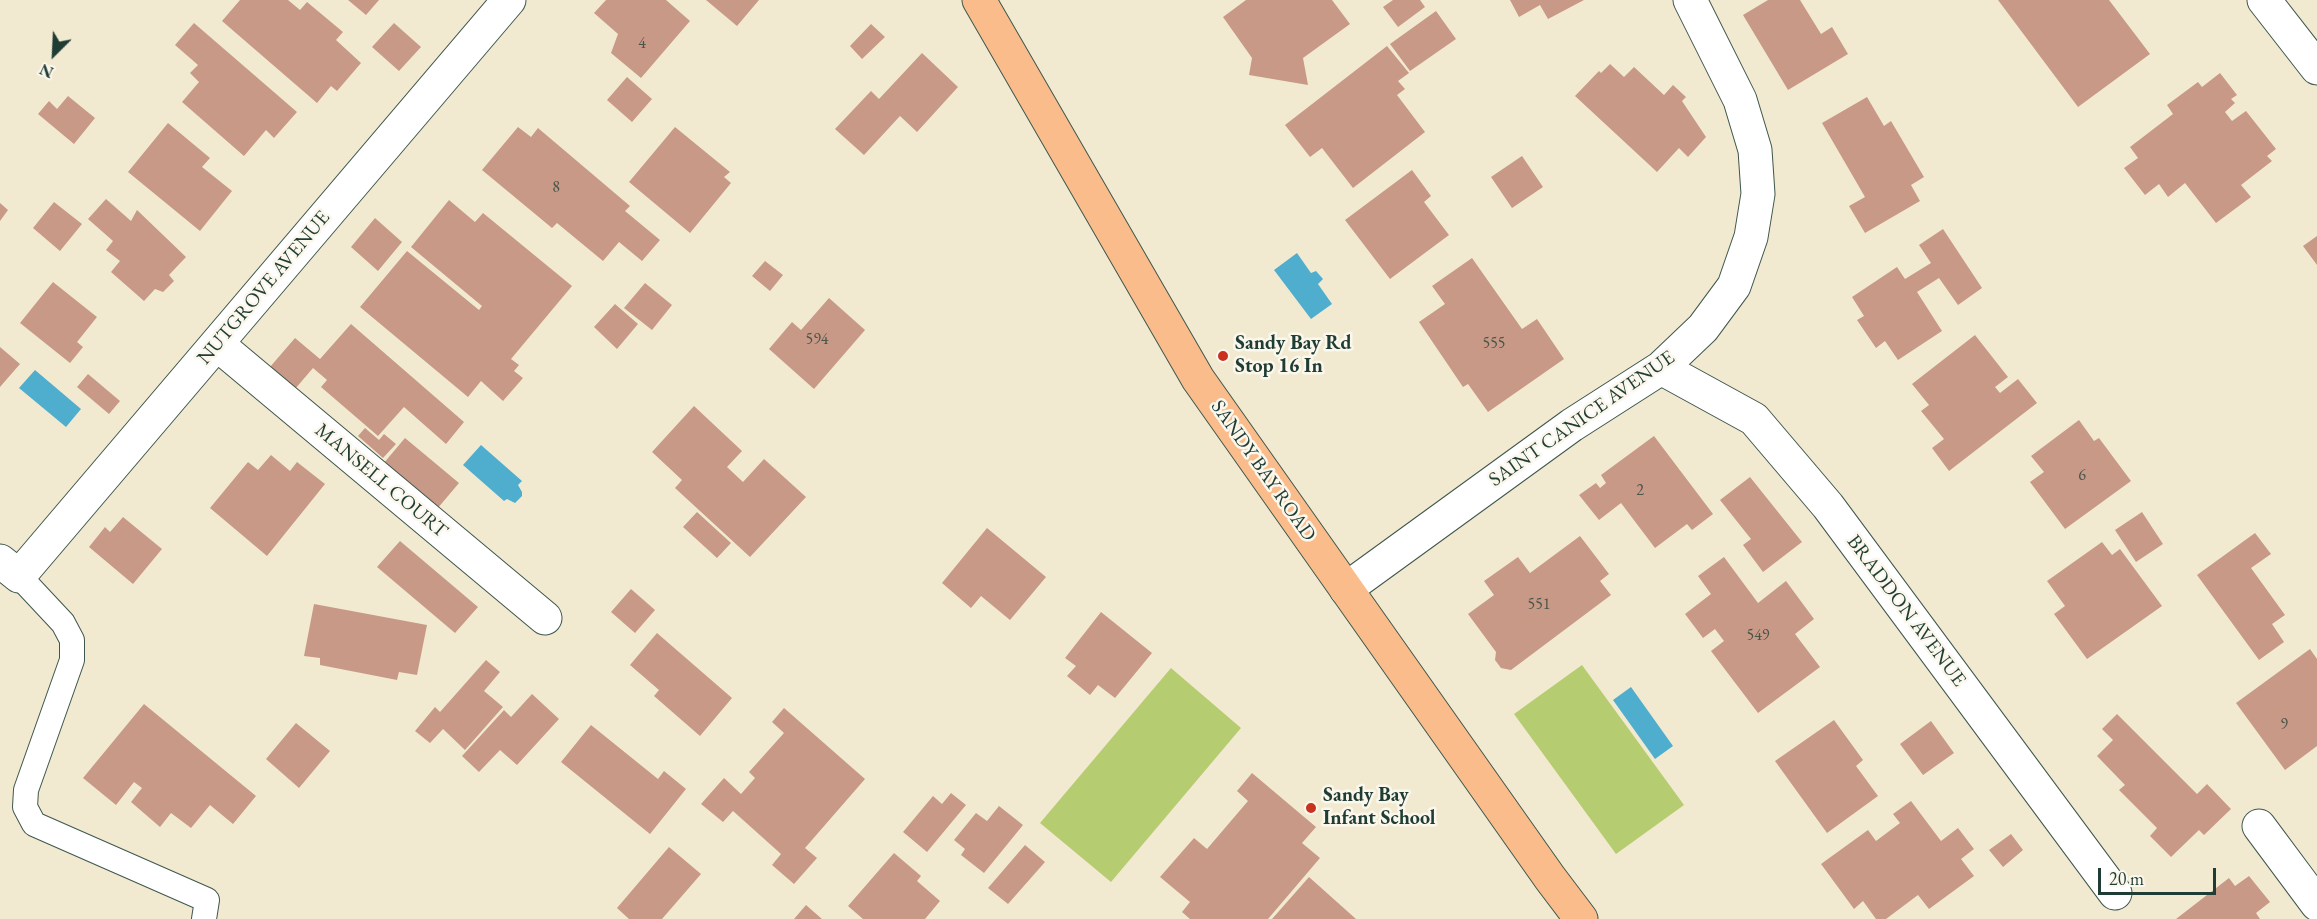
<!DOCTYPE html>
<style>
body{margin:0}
#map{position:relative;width:2317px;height:919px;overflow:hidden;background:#f1ead1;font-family:"EB Garamond",serif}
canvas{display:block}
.north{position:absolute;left:24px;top:24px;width:60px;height:60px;-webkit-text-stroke:4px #fbf7ec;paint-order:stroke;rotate:204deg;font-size:16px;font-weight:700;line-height:24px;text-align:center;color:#1f3d34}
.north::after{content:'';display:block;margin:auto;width:21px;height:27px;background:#1f3d34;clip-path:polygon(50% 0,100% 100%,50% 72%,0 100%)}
.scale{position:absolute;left:2098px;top:868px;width:118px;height:27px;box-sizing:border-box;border:3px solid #1f3d34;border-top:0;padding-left:8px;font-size:18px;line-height:21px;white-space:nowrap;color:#1f3d34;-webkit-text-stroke:4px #fbf7ec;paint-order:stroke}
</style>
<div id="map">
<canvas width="2317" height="919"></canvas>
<div class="north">N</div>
<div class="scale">20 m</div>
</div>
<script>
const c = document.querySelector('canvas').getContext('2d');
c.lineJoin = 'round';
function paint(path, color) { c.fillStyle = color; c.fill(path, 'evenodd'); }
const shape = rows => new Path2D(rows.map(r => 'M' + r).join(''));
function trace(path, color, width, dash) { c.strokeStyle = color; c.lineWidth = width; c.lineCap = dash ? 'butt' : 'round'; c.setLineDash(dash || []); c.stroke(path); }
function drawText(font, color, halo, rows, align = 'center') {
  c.font = font + ' "EB Garamond",serif'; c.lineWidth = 5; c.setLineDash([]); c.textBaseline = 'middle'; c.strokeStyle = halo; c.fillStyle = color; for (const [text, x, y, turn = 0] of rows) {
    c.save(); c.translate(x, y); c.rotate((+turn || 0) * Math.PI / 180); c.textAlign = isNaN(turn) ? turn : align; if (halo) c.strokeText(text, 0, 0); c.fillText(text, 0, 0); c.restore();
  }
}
paint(shape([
 [1582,665,1684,805,1616,854,1514,714],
 [1171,668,1241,728,1111,882,1040,823]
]), '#b6cc70');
paint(shape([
 [1297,253,1311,273,1316,271,1323,279,1318,284,1332,304,1311,319,1274,270],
 [35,370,81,409,66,427,19,388],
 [481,445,522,481,518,485,522,492,522,496,515,503,507,499,504,501,463,465],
 [1631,687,1673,746,1655,759,1613,700]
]), '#4faece');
paint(shape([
 [240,0,288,0,300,10,307,2,343,32,336,40,361,63,337,91,331,86,317,103,222,21],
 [348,0,379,0,366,15],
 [606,0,666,0,690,21,641,78,611,53,618,34,594,13],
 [706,0,759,0,737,26],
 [1246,0,1332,0,1350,24,1303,58,1308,85,1249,75,1252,58,1223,17],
 [1393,0,1420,0,1425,7,1398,27,1383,7],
 [1510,0,1584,0,1548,19,1540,5,1519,17],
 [1768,0,1800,0,1821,34,1832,27,1848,54,1788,90,1743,15],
 [1998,0,2109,0,2150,54,2078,107],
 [1436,11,1456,39,1410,71,1390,44],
 [194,23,297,112,274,138,266,130,244,156,182,102,199,82,190,73,198,65,175,45],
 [394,23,421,47,399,71,372,47],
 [871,24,885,37,862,59,850,46],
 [1387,46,1409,73,1398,81,1405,89,1397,95,1425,132,1353,188,1322,148,1310,157,1285,125],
 [922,53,958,87,917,132,900,116,864,155,835,129,871,91,879,99],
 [1610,64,1624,77,1634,67,1664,95,1673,85,1686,97,1682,101,1706,137,1688,157,1679,148,1657,172,1575,96,1599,71,1601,73],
 [2220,73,2237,95,2231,99,2235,103,2225,112,2232,121,2246,111,2276,149,2267,156,2272,161,2241,185,2251,197,2216,223,2185,183,2168,197,2159,184,2145,195,2124,168,2138,158,2130,147,2173,114,2167,105,2198,82,2202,87],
 [627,77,652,99,632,122,607,100],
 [68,96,95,118,74,144,38,114,49,101,57,109],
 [1867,97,1884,126,1891,121,1924,177,1911,185,1920,201,1865,233,1849,206,1865,197,1822,123],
 [168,123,210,158,202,167,232,191,200,231,128,172],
 [518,127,531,137,538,128,630,206,625,211,660,240,642,261,619,242,603,261,557,223,552,228,482,170],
 [675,127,730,172,724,177,731,183,690,233,629,182],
 [1522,156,1543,187,1512,208,1491,177],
 [1412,170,1431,196,1424,202,1449,235,1390,279,1345,220],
 [106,199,131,221,137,210,186,257,169,275,174,281,163,292,155,289,144,301,111,272,120,261,106,250,113,241,88,219],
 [449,200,475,222,483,213,572,286,511,359,519,365,514,371,523,378,503,401,481,381,468,397,360,307,407,251,479,310,482,306,411,247],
 [54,202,82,224,60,251,33,228],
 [0,203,8,210,0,221],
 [375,218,402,242,378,271,351,247],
 [1943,229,1982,288,1958,305,1939,278,1917,292,1942,331,1898,360,1885,341,1876,348,1857,320,1864,316,1852,297,1897,267,1905,279,1931,263,1919,245],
 [2317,236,2317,265,2303,246],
 [1472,258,1522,329,1537,319,1564,359,1488,412,1468,384,1463,387,1419,322,1445,304,1432,286],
 [765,261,783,275,770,291,752,276],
 [53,282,97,317,77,342,83,347,70,363,20,323],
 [645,283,672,305,652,330,624,308],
 [829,298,865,330,814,389,769,349,792,322,801,330],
 [615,304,638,324,617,349,594,327],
 [351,324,464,422,446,444,404,407,378,436,321,387,327,380,313,368,295,389,270,367,295,338,320,359],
 [1975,335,2008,377,1995,387,2000,393,2018,379,2037,403,1949,471,1932,448,1944,439,1921,411,1929,405,1912,384],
 [0,347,20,364,0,387],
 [88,374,120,401,109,414,77,387],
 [694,406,742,451,727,467,743,482,764,459,806,497,750,557,675,488,682,480,652,452],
 [2079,420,2094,441,2099,438,2131,481,2065,529,2030,482,2044,472,2031,456],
 [365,428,379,440,384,434,396,444,383,458,358,436],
 [1654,436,1713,514,1692,530,1687,524,1655,548,1621,503,1599,520,1579,495,1596,483,1600,488,1606,483,1601,475],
 [405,438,459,483,437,509,383,464],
 [271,455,290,471,297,462,325,484,267,556,210,508,248,462,258,470],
 [1750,477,1802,542,1763,572,1743,545,1751,539,1720,500],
 [697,512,731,543,717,558,683,527],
 [2142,512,2163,544,2136,562,2115,530],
 [123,517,162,549,133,584,89,547,105,527,110,532],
 [987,528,1046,577,1010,620,981,596,971,608,942,583],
 [2255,533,2271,554,2251,568,2285,615,2272,624,2284,642,2259,660,2197,575],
 [1580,536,1609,574,1600,581,1611,595,1511,670,1501,668,1495,660,1496,652,1468,614,1494,595,1484,581,1518,557,1530,573],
 [400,541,478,607,455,633,377,567],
 [2102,542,2112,555,2120,549,2162,606,2087,659,2054,614,2065,606,2047,581],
 [1724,557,1758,603,1786,581,1814,619,1795,634,1820,667,1758,713,1711,651,1724,641,1715,629,1703,638,1685,614,1711,594,1698,576],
 [631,589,655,610,635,633,611,612],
 [314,604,427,625,417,675,399,672,397,680,320,665,320,658,304,656],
 [1101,612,1152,653,1115,698,1098,685,1090,695,1067,676,1076,666,1065,658],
 [657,633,732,698,700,736,654,696,659,690,630,665],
 [2310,649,2317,659,2317,746,2285,770,2236,703],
 [486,660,500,672,484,691,503,707,465,750,443,729,430,743,415,731,435,707,440,712],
 [532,694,559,719,517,765,500,750,479,772,462,756,504,710,511,717],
 [144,704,256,796,233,824,210,805,191,828,171,813,160,827,131,802,142,788,134,782,116,805,83,778],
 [784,708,865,779,805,848,817,858,794,884,772,865,781,854,733,811,723,822,701,804,724,778,741,794,755,778,749,772,784,733,772,722],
 [2117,714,2197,794,2207,784,2231,809,2204,835,2199,830,2171,857,2150,836,2157,828,2119,790,2125,785,2097,756,2113,740,2102,729],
 [1834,720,1863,760,1856,766,1878,796,1827,833,1775,761],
 [1931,721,1954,753,1923,775,1900,744],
 [296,723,330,751,299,788,266,759],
 [591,725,658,779,664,771,686,789,650,834,561,762],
 [1252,773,1316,827,1302,843,1320,858,1268,919,1190,919,1182,912,1190,902,1160,877,1194,838,1207,849,1248,801,1237,791],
 [951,793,966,805,927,852,903,832,933,796,942,804],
 [1911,801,1941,841,1958,828,1974,849,1961,859,1974,876,1929,909,1918,895,1886,919,1876,919,1863,901,1854,909,1821,864,1868,830,1876,841,1900,823,1893,814],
 [999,806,1023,825,984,873,961,855,965,849,954,840,976,813,987,821],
 [2011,834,2023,850,2003,867,1989,850],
 [1025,845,1045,862,1008,904,988,888],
 [669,847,701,874,662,919,629,919,617,908],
 [894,853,921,876,917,881,940,901,925,919,863,919,848,906],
 [2249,876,2270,902,2256,913,2260,919,2176,919,2229,878,2235,886],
 [1309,877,1356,919,1272,919],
 [806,905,822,919,794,919]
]), '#c89987');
const service = shape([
 [19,576,63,623,72,640,72,660,26,790,25,807,34,824,207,900,204,919]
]);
const minor = shape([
 [2264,0,2317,68],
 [217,344,545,618],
 [1661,368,1754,419,1828,506,2115,893],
 [0,561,19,576,509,0],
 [1346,589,1572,425,1661,368,1703,328,1734,286,1751,237,1758,194,1755,150,1740,100,1690,0],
 [2259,826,2317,904]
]);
const primary = shape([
 [979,0,1198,379,1550,878,1581,919]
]);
trace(service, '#3e574c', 26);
trace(minor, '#3e574c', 35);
trace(primary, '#3e574c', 35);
trace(service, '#fff', 24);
trace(minor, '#fff', 33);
trace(primary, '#fabc8b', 33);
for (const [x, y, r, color] of [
 [1223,356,6,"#c8321e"],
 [1311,808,6,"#c8321e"]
]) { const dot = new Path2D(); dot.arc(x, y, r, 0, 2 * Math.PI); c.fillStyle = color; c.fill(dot); trace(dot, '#fbf7ec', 2); }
drawText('16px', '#495449', null, [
 ["4",642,44],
 ["8",556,188],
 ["594",817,340],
 ["555",1494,344],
 ["6",2082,476],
 ["2",1640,491],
 ["551",1539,605],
 ["549",1758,636],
 ["9",2284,725]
]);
drawText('20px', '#1f3d34', '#fbf7ec', [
 ["NUTGROVE AVENUE",264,288,-50],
 ["SAINT CANICE AVENUE",1582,419,-35],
 ["SANDY BAY ROAD",1263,471,55],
 ["MANSELL COURT",381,481,40],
 ["BRADDON AVENUE",1906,611,53]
]);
drawText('bold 20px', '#1f3d34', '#fbf7ec', [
 ["Sandy Bay Rd",1235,344],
 ["Stop 16 In",1235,367],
 ["Sandy Bay",1323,796],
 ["Infant School",1323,819]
], 'left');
</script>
